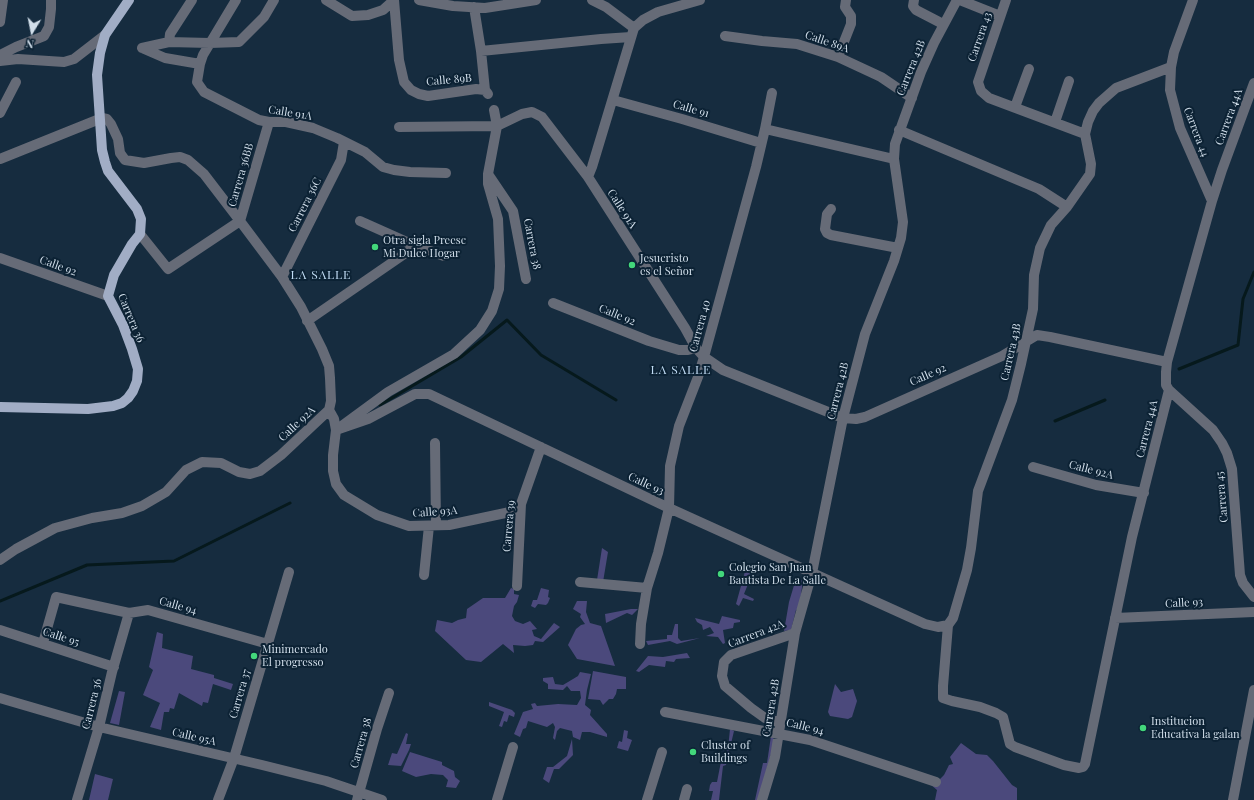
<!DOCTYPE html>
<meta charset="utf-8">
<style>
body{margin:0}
#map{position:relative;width:1254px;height:800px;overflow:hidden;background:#162c3f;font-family:"Playfair Display",serif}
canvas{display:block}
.north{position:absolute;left:12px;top:12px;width:40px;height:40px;-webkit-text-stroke:3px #0c2234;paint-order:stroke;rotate:190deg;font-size:11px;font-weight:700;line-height:16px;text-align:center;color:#d1deea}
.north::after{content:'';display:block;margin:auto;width:14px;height:18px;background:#d1deea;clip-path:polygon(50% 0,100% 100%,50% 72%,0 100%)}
</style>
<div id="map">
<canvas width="1254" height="800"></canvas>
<div class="north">N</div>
</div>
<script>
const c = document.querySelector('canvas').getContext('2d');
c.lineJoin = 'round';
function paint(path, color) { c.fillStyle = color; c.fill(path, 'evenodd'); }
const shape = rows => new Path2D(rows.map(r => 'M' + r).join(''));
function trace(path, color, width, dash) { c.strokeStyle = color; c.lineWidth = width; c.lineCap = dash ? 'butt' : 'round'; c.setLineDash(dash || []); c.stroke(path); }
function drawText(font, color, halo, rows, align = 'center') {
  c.font = font + ' "Playfair Display",serif'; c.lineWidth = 4; c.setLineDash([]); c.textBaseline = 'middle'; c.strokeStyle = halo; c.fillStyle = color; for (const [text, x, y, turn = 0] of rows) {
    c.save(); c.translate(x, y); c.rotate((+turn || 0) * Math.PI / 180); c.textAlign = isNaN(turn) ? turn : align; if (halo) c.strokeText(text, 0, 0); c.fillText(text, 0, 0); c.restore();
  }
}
paint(shape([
 [602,548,608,552,603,582,597,580],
 [747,564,749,564,748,570,750,571,755,567,744,594,754,599,753,601,743,598,739,606,736,604],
 [803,580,799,609,796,610,791,630,784,631,789,602,795,582],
 [511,588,514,589,514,594,519,595,517,602,514,606,512,616,515,621,523,624,530,621,537,629,532,630,534,636,541,639,554,623,560,627,543,642,535,641,533,645,525,646,513,645,514,653,503,644,481,662,466,660,435,631,437,620,452,623,458,620,466,618,467,609,483,598,505,598],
 [541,588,549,590,548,597,550,598,548,603,546,605,538,604,535,608,531,606,533,600,537,600],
 [577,601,587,601,586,612,590,623,601,626,615,666,577,659,568,645,576,629,581,625,585,624,580,617,581,614,573,609],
 [631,609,638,609,632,615,627,613,606,623,605,614],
 [722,616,740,620,740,622,734,623,733,628,723,630,725,643,723,644,718,637,706,636,714,633,710,627,703,630,702,625,697,622,695,618,719,624],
 [675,624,678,624,678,638,681,641,700,638,677,644,670,641,648,645,646,641,667,639,667,635,672,635],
 [157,632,163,634,162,648,193,656,191,669,214,675,214,678,233,684,231,690,213,684,208,703,203,702,202,706,179,693,174,709,170,708,169,712,164,712,161,730,150,727,160,703,143,695,153,670,149,667],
 [687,653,690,658,676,659,674,662,666,661,665,667,649,665,639,672,636,671,648,656,663,657],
 [593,671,626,677,626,689,617,689,616,694,613,699,609,699,603,705,600,700,588,699],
 [580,672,591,674,587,690,585,705,591,710,590,715,607,734,607,737,590,732,582,732,580,740,573,737,572,731,560,728,557,731,555,740,553,738,555,727,553,723,547,727,528,721,526,728,523,729,520,737,514,734,523,712,533,709,531,704,535,703,537,706,558,704,577,705,581,698,580,691,571,691,567,686,563,690,548,689,548,684,543,681,543,678,553,677,555,684,563,685,578,676],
 [835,684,841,692,853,689,857,701,852,717,848,719,830,716,828,712],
 [119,691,125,692,119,725,110,723],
 [489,702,512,710,515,713,514,717,509,715,507,722,504,721,502,727,499,726,504,712,489,706],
 [730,729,734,731,726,765,723,766,719,800,711,800,713,791,709,791,710,785,712,782,717,782,723,751,728,749],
 [624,730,628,731,627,738,632,740,628,751,617,748,619,741,622,742],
 [406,733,408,734,406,744,411,744,409,750,401,766,388,765,392,753,397,754],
 [771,736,775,740,758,800,755,800,763,763,767,763],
 [572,739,573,755,559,769,554,769,549,783,543,779,547,767,553,767,567,756],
 [961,743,976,754,987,755,993,761,1012,785,1017,788,1017,800,935,800,937,790,930,784,938,781,944,775,949,765,953,764,950,757],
 [410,752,442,762,442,765,454,771,455,777,460,781,456,788,446,787,448,780,443,775,431,774,416,777,402,771],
 [95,774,113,779,108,800,89,800]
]), '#4b497c');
trace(shape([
 [1179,369,1238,345,1243,299,1254,272],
 [380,405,461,357,507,320,541,355,616,400],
 [1055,421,1105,400],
 [0,601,87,565,174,561,290,503]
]), '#06191c', 3);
trace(shape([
 [236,0,203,55,200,64,197,82,204,92,259,120,269,122,286,122,313,128,337,138,365,152,383,167,394,170,410,172,446,173],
 [326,0,352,16,368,15,383,10,394,0],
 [394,0,399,60,404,82,411,90,419,94,428,96,476,89,485,90,488,94],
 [419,0,453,6,485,8,536,0],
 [592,0,606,7,634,28],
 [914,0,913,6,916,10,943,24],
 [960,0,1000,16],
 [1006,0,978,82,981,91,989,98,1085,134],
 [1193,0,1174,52,1171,67,1170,90,1180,128,1212,201],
 [474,7,481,51,485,90],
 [0,22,3,0],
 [634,28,643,20,658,12,700,0],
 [725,36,762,41,797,44,838,57,881,77,912,98],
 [169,42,170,34,192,0],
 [142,48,169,42,210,43,239,42,264,17,274,0],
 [142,48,165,58,200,64],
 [481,51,601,39,631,37],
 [0,55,16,47,44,36,49,27,51,9,51,0],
 [838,57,851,24,851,16,845,7,846,0],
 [0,61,18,59,64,62,74,59,105,35],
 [1254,83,1222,170,1212,201,1167,362,1166,372,1166,385,1169,390,1213,430,1222,443,1227,453,1232,469,1240,575,1243,583,1254,597],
 [613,100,682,119,761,143],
 [1015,107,1029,69],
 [0,113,16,82],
 [1055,122,1069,81],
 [399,127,497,126,522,114,532,112,542,117,588,177,685,328,696,348,704,357,723,370,843,418,856,419,865,417,1002,356,1037,335,1050,337,1167,362],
 [765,129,894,159],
 [899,130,1039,189,1067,207],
 [0,159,102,118,107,119,111,124,118,139,120,153,125,160,144,163,171,158,180,157,188,160,204,174,240,221,282,277,301,307,322,349,329,366,330,378,331,401,329,410,281,455,260,471,250,474,239,472,221,463,202,462,186,470,166,492,142,506,122,513,92,518,55,528,16,549,0,560],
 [488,174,513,211,526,279],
 [588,177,592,167,634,28],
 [831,209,827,214,825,229,827,233,831,235,898,248],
 [360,221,416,246,444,256],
 [140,234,168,269,240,221,269,122],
 [0,258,108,296],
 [282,277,341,160,344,142],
 [553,303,649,341,679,350,688,350,696,348],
 [307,321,416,246],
 [1169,390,1132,537,1085,764,1083,767,1079,768,1064,765,1015,747,1010,744,1003,717,996,713,980,707,952,701,943,698,943,686,948,625,953,618,967,570,971,548,978,491,1012,400,1021,364,1033,309,1034,275,1040,248,1051,225,1067,207,1090,174,1091,164,1085,134,1088,122,1093,111,1099,103,1116,88,1171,67],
 [329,410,334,419,336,430,333,455,333,471,336,484,344,495,377,515,409,526,449,525,510,512,521,504],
 [343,425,388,392,454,354,480,330,492,311,499,289,500,266,498,219,488,184,488,174,497,126,494,110],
 [336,430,368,419,415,394,429,394,669,508,925,624,938,627,948,625],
 [435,443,436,525],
 [1033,467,1096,485,1144,493],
 [424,575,429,526],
 [580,582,647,588],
 [517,586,521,504,541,447],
 [1115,618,1254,612],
 [0,630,114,667],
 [43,643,56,597,129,613,148,610,268,644],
 [640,644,641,624,647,588,658,553,669,508,670,466,679,426,698,377,704,357,756,167,765,129,772,93],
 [0,698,99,727,262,765,326,781,382,800],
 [665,712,810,740,936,782],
 [781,723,765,718,751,708,725,686,722,676,724,662,731,655,795,633],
 [77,800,99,727,112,672,129,613],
 [218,800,234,758,289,572],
 [357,800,377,729,389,693],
 [497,800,513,747],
 [647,800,662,752],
 [684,800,687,789],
 [762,800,775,757,795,633,812,573,843,418,865,334,894,261,901,238,903,222,894,159,895,144,921,72,934,43,957,0],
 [1233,800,1254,690]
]), '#666b77', 10);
trace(shape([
 [0,407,88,409,113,406,122,403,128,398,133,391,137,381,138,369,132,349,123,325,108,296,114,275,132,244,140,234,141,219,137,209,108,171,105,162,102,150,97,75,100,53,105,35,129,0]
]), '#a1adc5', 10);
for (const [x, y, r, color] of [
 [375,247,4,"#43d77b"],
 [632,265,4,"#43d77b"],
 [721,574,4,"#43d77b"],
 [254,656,4,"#43d77b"],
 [1143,728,4,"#43d77b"],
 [693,752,4,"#43d77b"]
]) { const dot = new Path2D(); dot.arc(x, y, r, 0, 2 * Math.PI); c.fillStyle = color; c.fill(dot); trace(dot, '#0c2234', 1.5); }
drawText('11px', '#d1deea', '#0c2234', [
 ["Carrera 43",980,37,-71],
 ["Calle 89A",827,42,19],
 ["Carrera 42B",911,68,-68],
 ["Calle 89B",449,80,-5],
 ["Calle 91",691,109,16],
 ["Calle 91A",290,113,9],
 ["Carrera 44A",1229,117,-70],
 ["Carrera 44",1196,132,69],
 ["Carrera 36BB",241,175,-74],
 ["Carrera 36C",305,205,-63],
 ["Calle 91A",622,209,57],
 ["Carrera 38",532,244,79],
 ["Calle 92",58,266,20],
 ["Calle 92",617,315,22],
 ["Carrera 36",131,318,67],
 ["Carrera 40",700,326,-75],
 ["Carrera 43B",1011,352,-77],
 ["Calle 92",928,375,-24],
 ["Carrera 42B",838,391,-76],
 ["Calle 92A",297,424,-43],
 ["Carrera 44A",1147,429,-76],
 ["Calle 92A",1091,470,14],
 ["Calle 93",646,484,25],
 ["Carrera 45",1222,497,-95],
 ["Calle 93A",435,512,-4],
 ["Carrera 39",509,526,-85],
 ["Calle 93",1184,603,-3],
 ["Calle 94",178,606,16],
 ["Carrera 42A",756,634,-21],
 ["Calle 95",61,637,18],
 ["Carrera 37",240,694,-74],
 ["Carrera 36",92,704,-76],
 ["Carrera 42B",771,708,-81],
 ["Calle 94",805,727,14],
 ["Calle 95A",194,737,13],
 ["Carrera 38",361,743,-74]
]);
drawText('11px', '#d1deea', '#0c2234', [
 ["Otra sigla Preesc",383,241],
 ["Mi Dulce Hogar",383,254],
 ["Jesucristo",640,259],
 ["es el Señor",640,272],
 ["Colegio San Juan",729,568],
 ["Bautista De La Salle",729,581],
 ["Minimercado",262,650],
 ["El progresso",262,663],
 ["Institucion",1151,722],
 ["Educativa la galan",1151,735],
 ["Cluster of",701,746],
 ["Buildings",701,759]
], 'left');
c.letterSpacing = '1px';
drawText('12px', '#c2ddf5', '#0c2234', [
 ["LA SALLE",321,275],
 ["LA SALLE",681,370]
]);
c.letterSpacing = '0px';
</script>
